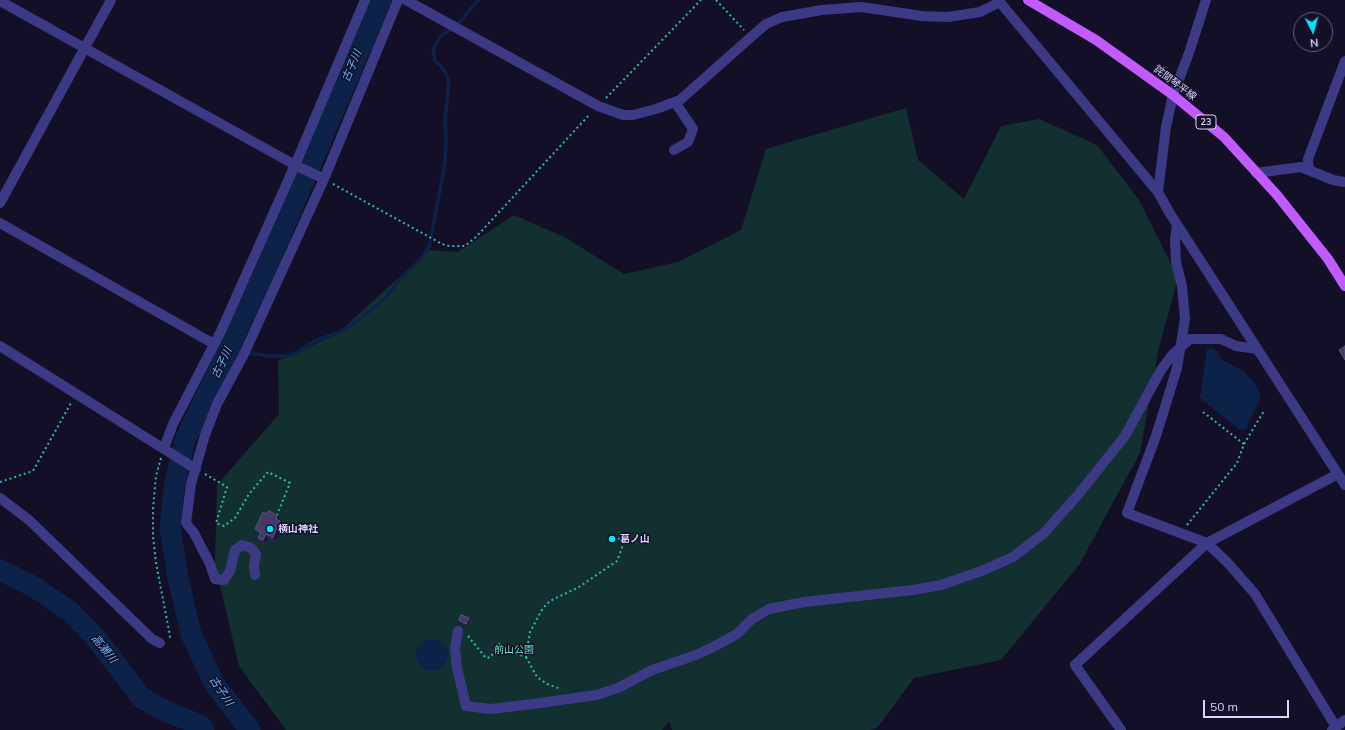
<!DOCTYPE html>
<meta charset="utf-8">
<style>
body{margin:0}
#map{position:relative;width:1345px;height:730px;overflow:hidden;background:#130f26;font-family:Mulish,sans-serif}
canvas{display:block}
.north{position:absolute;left:1293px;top:12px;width:40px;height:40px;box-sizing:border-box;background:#130f26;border:1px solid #625e7d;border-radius:50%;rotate:174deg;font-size:11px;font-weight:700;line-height:16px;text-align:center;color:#d9d4ff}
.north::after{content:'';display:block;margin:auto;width:14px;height:18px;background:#00e5ff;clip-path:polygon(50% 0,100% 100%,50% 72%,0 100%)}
.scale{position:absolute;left:1203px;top:700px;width:86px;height:18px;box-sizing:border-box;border:2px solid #d9d4ff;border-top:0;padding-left:5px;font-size:12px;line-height:14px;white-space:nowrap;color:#d9d4ff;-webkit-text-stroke:3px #130f26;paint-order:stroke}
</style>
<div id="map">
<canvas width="1345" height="730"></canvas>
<div class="north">N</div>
<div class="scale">50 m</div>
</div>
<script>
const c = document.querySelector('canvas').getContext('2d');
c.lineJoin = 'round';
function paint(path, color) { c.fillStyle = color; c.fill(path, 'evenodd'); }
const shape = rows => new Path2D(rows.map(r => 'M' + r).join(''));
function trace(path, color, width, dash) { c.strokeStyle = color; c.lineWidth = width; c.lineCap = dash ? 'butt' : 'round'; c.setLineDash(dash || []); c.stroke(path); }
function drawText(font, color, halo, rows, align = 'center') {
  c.font = font + ' Mulish,"Noto Sans JP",sans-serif'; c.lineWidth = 3; c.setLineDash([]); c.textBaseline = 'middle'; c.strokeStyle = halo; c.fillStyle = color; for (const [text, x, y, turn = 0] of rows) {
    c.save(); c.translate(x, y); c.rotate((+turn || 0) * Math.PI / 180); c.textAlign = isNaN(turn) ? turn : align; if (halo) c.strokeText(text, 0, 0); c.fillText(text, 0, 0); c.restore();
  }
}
paint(shape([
 [906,108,918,160,964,199,1001,126,1039,119,1097,145,1139,200,1178,278,1158,351,1140,453,1079,565,1001,660,914,678,878,727,871,730,672,730,669,722,662,730,286,730,239,666,215,564,217,485,279,414,278,361,337,334,429,250,458,252,514,215,566,238,624,274,678,262,741,230,766,149]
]), '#12302f');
paint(shape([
 [1212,348,1218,352,1221,359,1244,371,1256,386,1260,393,1260,400,1247,426,1248,429,1240,430,1200,398,1207,349],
 '416 655a16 16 0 1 1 32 0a16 16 0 1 1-32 0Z'
]), '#0c2248');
trace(shape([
 [459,23,478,0],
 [431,237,445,163,446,140,445,121,449,80,443,68,435,61,433,49,441,36,449,30],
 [228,350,269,356,286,356,296,353,314,341,343,331,370,311,385,298,398,282,419,261,429,247,430,242]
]), '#0c2248', 3.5);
trace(shape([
 [0,570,34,587,71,612,95,637,142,698,165,711,200,725,204,730],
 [250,730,215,685,191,634,178,578,170,528,174,487,185,440,263,276,381,0]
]), '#0c2248', 21);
trace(shape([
 [716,0,744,30],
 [606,98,701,0],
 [333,184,442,244,449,246,465,246,476,237,590,114],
 [1203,412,1244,444],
 [161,458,156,476,153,509,153,536,156,563,170,636,169,639],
 [205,474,227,487,216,523,224,526,235,518,249,494,268,472,290,483,277,515],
 [0,482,33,471,71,403],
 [1187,525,1237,463,1244,444,1264,411],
 [468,636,486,658,491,657,498,643,511,652,526,657,530,632,543,608,550,601,579,587,617,561,623,545,618,537],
 [526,657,537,677,547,684,561,689]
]), '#2fb8b0', 2, [2, 3]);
trace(shape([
 [406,0,598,106,623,115,633,115,656,109,680,100,751,37,766,24,782,17,822,10,861,7,922,16,948,17,980,12,1000,2],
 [998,0,1158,192,1169,212,1345,485],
 [0,1,295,165,324,179],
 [674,150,688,142,693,129,675,102],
 [1309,170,1308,159,1345,61],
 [1256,173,1301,167,1333,180,1345,182],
 [1158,192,1166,127,1173,95,1189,53,1206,0],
 [0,203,111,0],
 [0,223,214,344],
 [1177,225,1175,240,1176,262,1182,286,1185,319,1177,368,1156,436,1127,513,1207,543,1227,562,1255,594,1336,727],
 [0,346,196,469],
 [164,448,173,424,221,331,295,165,365,0],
 [0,498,29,520,152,639,160,643],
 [255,575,254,567,256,554,251,548,242,545,235,550,230,571,224,580,215,579,210,564,194,533,186,523,191,484,205,435,217,404,244,354,324,179,398,0],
 [458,631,455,648,457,668,466,706,490,709,533,704,596,695,618,688,652,670,696,655,715,646,737,634,752,619,769,609,804,602,913,590,941,585,984,570,1013,557,1044,533,1077,496,1125,436,1161,370,1172,355,1190,339,1221,339,1236,346,1257,349],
 [1121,730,1075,665,1207,543,1338,474],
 [1332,730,1345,720]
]), '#3d3a85', 10);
trace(shape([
 [1028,0,1096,40,1173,95,1224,137,1277,195,1328,259,1345,286]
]), '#c25bff', 10);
paint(shape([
 [280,519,279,520,280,521,283,525,276,541,268,538,266,544,261,542,258,538,260,534,258,533,255,529],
 [469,618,470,620,467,626,460,622,459,620]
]), '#312854');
paint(shape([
 [277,515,280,519,278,522,276,519],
 [280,521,283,525,276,541,273,537],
 [266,534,268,538,266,544,263,540],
 [469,618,470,620,467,626,466,624]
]), '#1d163a');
const building = shape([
 [1345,346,1345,360,1339,350,1345,346],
 [269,511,277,515,276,519,280,521,273,537,266,534,263,540,258,538,261,532,255,529,263,512,267,514,269,511],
 [461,615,469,618,466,624,459,620,461,615]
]);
paint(building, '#433a66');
trace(building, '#5a527e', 1);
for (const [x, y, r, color] of [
 [270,529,4,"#00e5ff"],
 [612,539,4,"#00e5ff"]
]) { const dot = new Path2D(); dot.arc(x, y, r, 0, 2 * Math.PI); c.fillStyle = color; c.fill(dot); trace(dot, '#130f26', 1.5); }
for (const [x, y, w] of [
 [1206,122,20]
]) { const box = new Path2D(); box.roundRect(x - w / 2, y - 7, w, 14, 3); c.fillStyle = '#130f26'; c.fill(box); trace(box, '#d9d4ff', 1); }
drawText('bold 9px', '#d9d4ff', null, [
 ["23",1206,122]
]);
drawText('10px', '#d9d4ff', '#130f26', [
 ["詫間琴平線",1175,83,37]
]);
drawText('bold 10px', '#d9d4ff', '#130f26', [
 ["横山神社",278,529],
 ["葛ノ山",620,539]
], 'left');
drawText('10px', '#5fe0c0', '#130f26', [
 ["前山公園",514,650]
]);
drawText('italic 11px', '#62b6ff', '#130f26', [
 ["古子川",352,66,-67],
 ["古子川",222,363,-65],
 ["高瀬川",104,649,51],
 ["古子川",221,691,56]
]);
</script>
